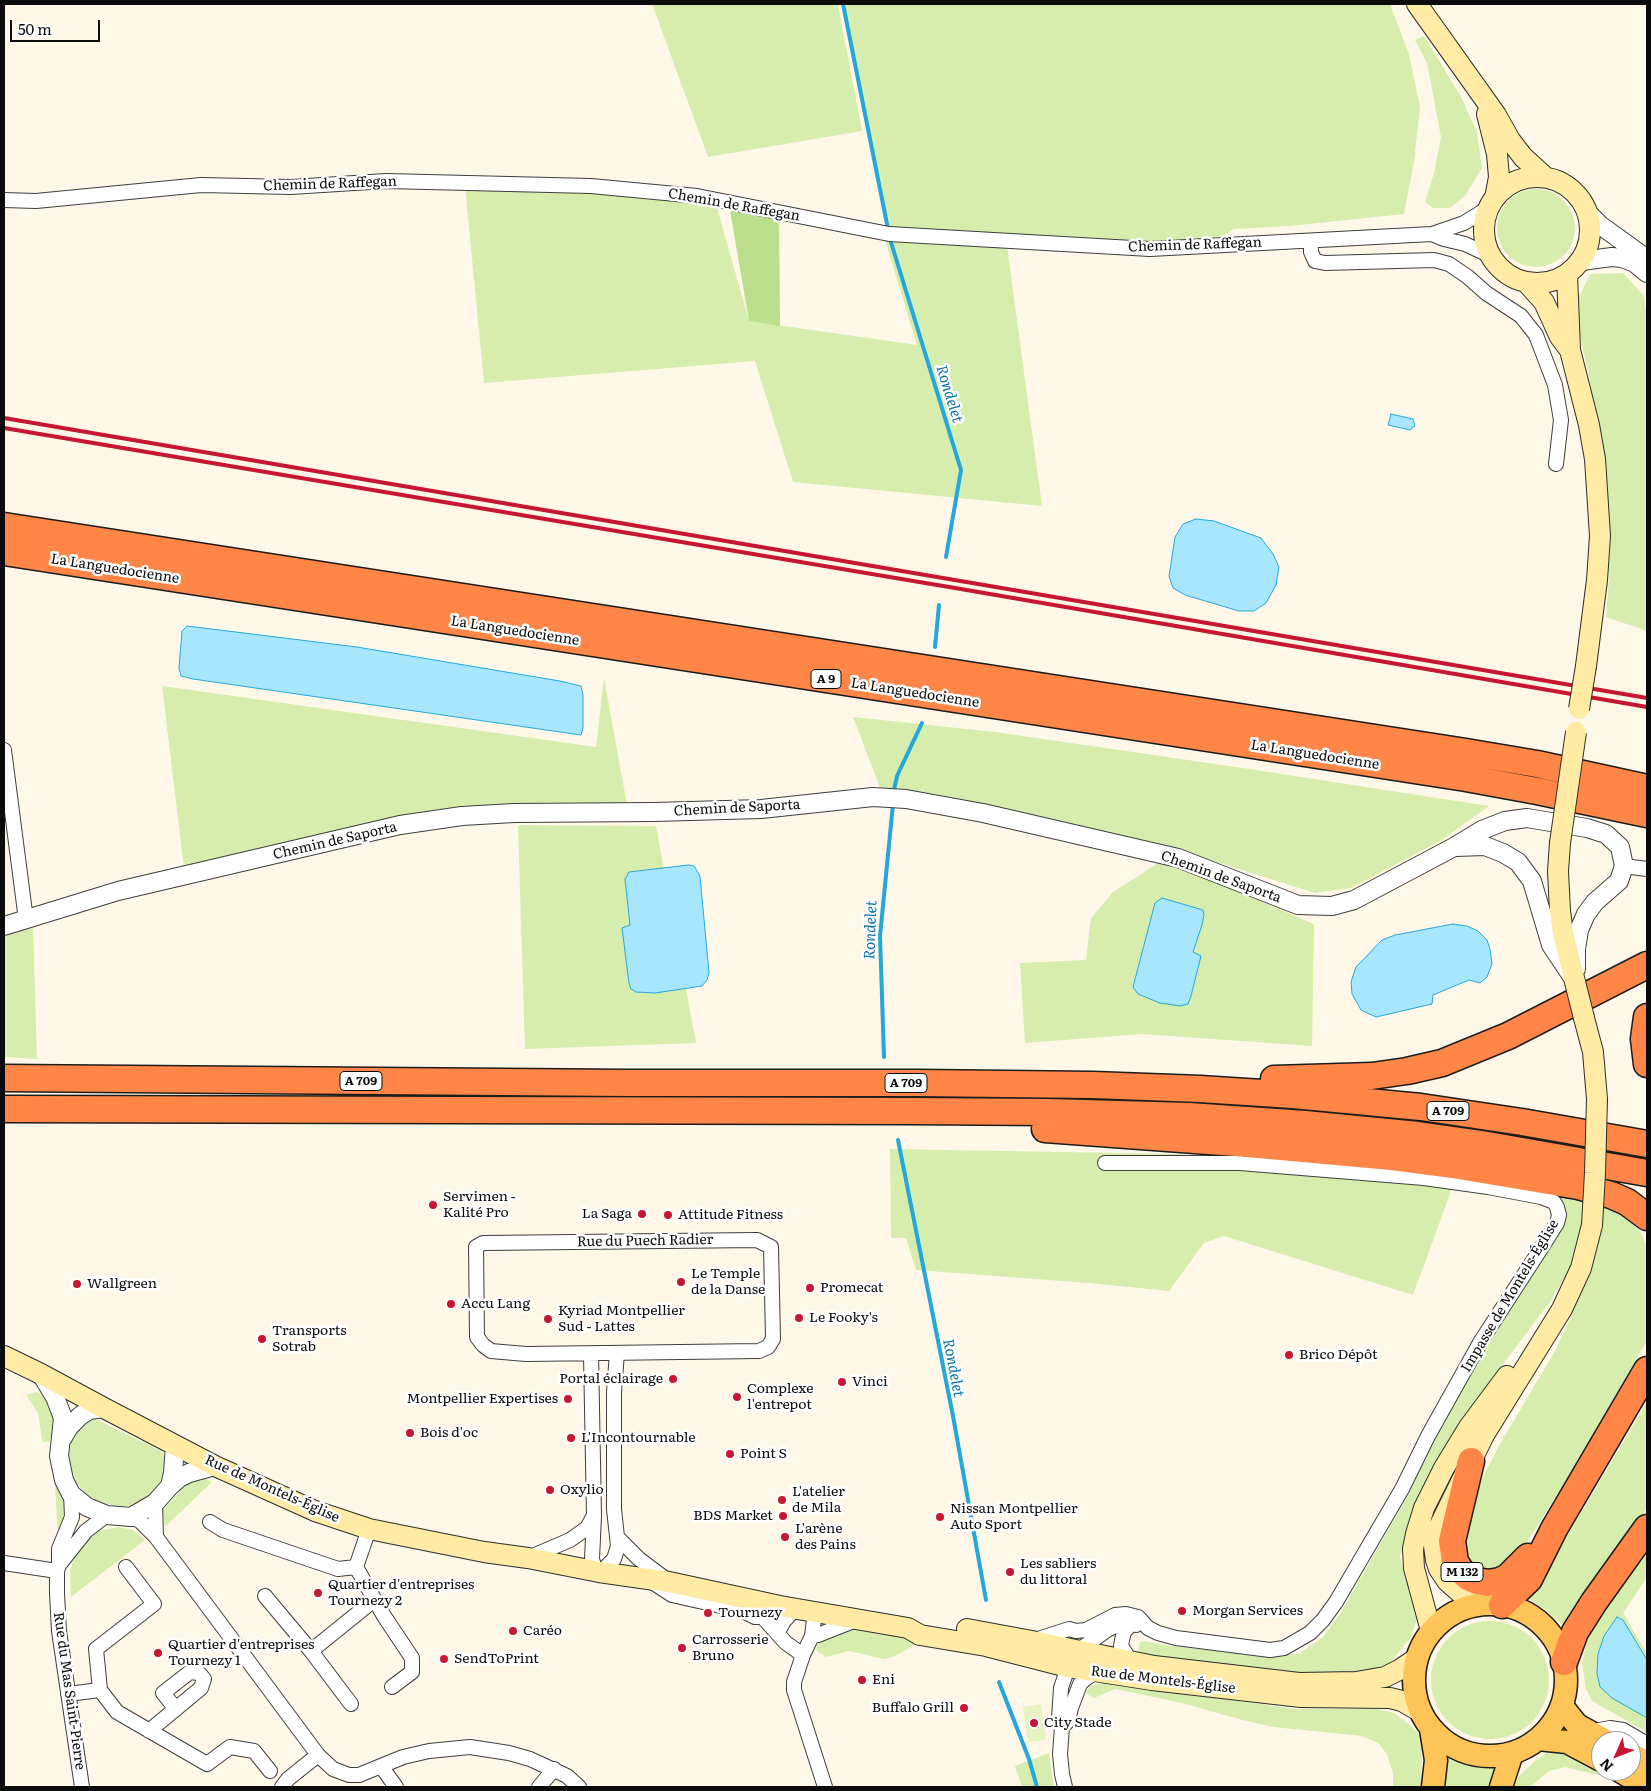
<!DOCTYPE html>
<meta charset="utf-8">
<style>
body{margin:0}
#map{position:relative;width:1651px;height:1791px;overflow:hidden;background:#fff8e8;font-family:Literata,serif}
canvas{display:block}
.frame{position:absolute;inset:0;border:5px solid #0b0b0b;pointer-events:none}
.north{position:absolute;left:1591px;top:1731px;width:50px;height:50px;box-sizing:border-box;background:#fff;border:1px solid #9d9d9d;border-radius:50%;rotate:226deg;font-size:14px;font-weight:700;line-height:20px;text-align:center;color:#0b0b0b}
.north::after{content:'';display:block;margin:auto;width:18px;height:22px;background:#c71632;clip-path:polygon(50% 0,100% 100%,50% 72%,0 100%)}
.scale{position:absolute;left:10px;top:20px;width:90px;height:22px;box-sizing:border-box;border:2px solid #0b0b0b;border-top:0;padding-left:6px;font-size:15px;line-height:18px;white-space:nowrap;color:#0b0b0b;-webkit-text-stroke:4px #fff;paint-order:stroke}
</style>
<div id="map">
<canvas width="1651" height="1791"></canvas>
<div class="frame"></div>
<div class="north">N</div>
<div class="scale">50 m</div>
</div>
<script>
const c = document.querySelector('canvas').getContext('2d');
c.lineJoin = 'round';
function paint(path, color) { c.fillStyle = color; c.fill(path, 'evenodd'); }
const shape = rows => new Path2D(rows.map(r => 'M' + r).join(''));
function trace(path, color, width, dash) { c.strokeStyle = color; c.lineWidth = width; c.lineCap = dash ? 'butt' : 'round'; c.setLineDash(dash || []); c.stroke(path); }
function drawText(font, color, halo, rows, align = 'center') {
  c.font = font + ' Literata,serif'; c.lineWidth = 5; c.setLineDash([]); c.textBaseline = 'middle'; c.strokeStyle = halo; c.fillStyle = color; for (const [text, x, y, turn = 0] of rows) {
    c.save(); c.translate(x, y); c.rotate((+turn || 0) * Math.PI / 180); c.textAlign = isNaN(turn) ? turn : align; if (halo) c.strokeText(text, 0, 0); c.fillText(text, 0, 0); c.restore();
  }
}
paint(shape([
 [652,4,838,4,862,131,708,157],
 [844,4,1390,4,1409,54,1420,107,1414,162,1404,214,1290,226,1234,229,1214,241,1107,241,890,229],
 [1424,36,1461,97,1477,132,1482,168,1465,196,1450,208,1433,208,1425,202,1434,173,1441,137,1427,63,1415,40],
 [465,186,574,186,716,204,749,321,917,345,885,240,1007,246,1042,506,793,482,755,361,484,383],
 '1497 228a39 39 0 1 1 78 0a39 39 0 1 1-78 0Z',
 [1623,273,1644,296,1647,318,1647,631,1606,617,1609,578,1607,496,1588,371,1580,336,1579,297,1590,274],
 [604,678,627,805,518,806,184,868,162,686,596,747],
 [853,717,995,732,1243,768,1489,806,1442,840,1351,888,1315,893,1181,851,1012,811,880,788],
 [518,825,656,826,696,1043,525,1049],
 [1163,860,1314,924,1312,1046,1142,1034,1025,1043,1020,963,1086,960,1091,918,1113,892],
 [33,927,37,1059,4,1057,4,934],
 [890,1149,1176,1154,1457,1175,1413,1295,1224,1236,1204,1243,1169,1291,1089,1283,916,1270,906,1238,891,1238],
 [1560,1195,1583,1198,1581,1230,1574,1262,1550,1302,1507,1359,1469,1413,1442,1454,1421,1491,1400,1557,1417,1619,1411,1637,1386,1668,1349,1674,1305,1677,1184,1664,1138,1653,1140,1642,1144,1641,1170,1646,1258,1655,1299,1654,1323,1637,1341,1612,1398,1513,1409,1493,1419,1465,1481,1349,1563,1220,1566,1205,1558,1198],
 [1605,1204,1619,1211,1640,1232,1647,1246,1647,1337,1646,1342,1573,1469,1517,1558,1493,1572,1467,1565,1460,1536,1472,1498,1500,1444,1555,1351,1587,1281,1597,1247],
 [37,1392,44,1396,52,1406,55,1418,53,1430,49,1442,43,1442,42,1439,38,1413,26,1395],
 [1647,1402,1647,1508,1618,1551,1587,1588,1571,1611,1563,1630,1561,1624,1543,1608,1525,1596,1533,1590,1555,1557],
 [91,1417,161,1451,165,1457,166,1460,162,1483,149,1497,128,1506,115,1506,98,1501,88,1496,81,1488,76,1482,70,1464,69,1450,70,1441,77,1430],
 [201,1476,212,1482,165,1527,162,1511,190,1480],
 [55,1483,66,1501,68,1515,58,1537],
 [118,1527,133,1530,145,1540,71,1597,70,1572,74,1557,86,1541,99,1531],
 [1647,1547,1647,1577,1623,1613,1647,1654,1647,1660,1623,1620,1617,1617,1612,1697,1647,1718,1647,1732,1592,1701,1586,1689,1582,1663,1589,1633],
 '1431 1680a59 59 0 1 1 118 0a59 59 0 1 1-118 0Z',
 [854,1630,915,1639,917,1644,893,1657,884,1659,849,1651,826,1657,817,1651,816,1648,819,1642,823,1638,836,1631],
 [1106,1682,1295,1709,1376,1709,1394,1713,1410,1725,1422,1737,1421,1787,1393,1787,1393,1773,1387,1754,1378,1743,1362,1736,1273,1727,1246,1721,1182,1703,1115,1689,1094,1698,1086,1693,1090,1686],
 [1567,1749,1606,1773,1598,1775,1565,1767,1549,1771,1530,1787,1514,1787,1515,1780,1535,1761,1551,1750],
 [1049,1753,1054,1787,1022,1787,1015,1766],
 [1448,1754,1455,1760,1474,1766,1489,1768,1496,1766,1491,1787,1443,1787]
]), '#d6edae');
paint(shape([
 [729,205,779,214,780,326,749,321]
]), '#bbdf8c');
paint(shape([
 [1041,1704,1046,1740,1028,1742,1023,1707]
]), '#e7f3c1');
const water = shape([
 [1391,414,1413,419,1415,426,1410,430,1388,425,1391,414],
 [1196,519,1214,521,1261,538,1273,554,1279,567,1276,585,1266,603,1254,611,1239,611,1185,595,1173,588,1169,576,1175,537,1183,524,1196,519],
 [187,626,357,647,560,681,581,686,583,695,583,728,581,735,193,679,181,676,179,668,182,631,187,626],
 [688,865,694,866,700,876,709,973,707,980,702,986,655,993,636,992,631,989,629,983,622,928,630,925,625,879,629,872,688,865],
 [1162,898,1203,910,1204,915,1202,925,1193,952,1201,956,1191,996,1188,1004,1180,1006,1160,1003,1138,994,1133,987,1155,903,1162,898],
 [1453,924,1467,926,1478,931,1487,940,1490,949,1492,964,1487,977,1480,983,1469,980,1433,995,1432,1004,1376,1017,1361,1010,1352,994,1351,982,1356,967,1382,940,1395,935,1453,924],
 [1617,1617,1623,1620,1647,1660,1647,1718,1612,1698,1600,1687,1597,1673,1598,1654,1604,1636,1617,1617]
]);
paint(water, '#a7e6fc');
trace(water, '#26a7db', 1);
trace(shape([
 [843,4,888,229],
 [890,239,961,470,946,557],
 [935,647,939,605],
 [894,790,897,776,922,723],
 [884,1057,880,936,893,804],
 [898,1140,953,1416,986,1600],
 [999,1682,1029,1759,1037,1787]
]), '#26a7db', 4);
const minor = shape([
 [4,200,36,201,201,185,291,187,386,181,591,186,697,196,889,234,1150,249,1432,234,1464,223,1490,207],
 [1432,234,1444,239,1465,244,1491,256],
 [1311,241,1311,252,1315,261,1325,263,1434,260,1449,264,1468,277,1486,293,1521,316,1536,335,1555,385,1561,420,1556,464],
 [4,750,26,920],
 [1624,866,1647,869],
 [757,1240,771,1247,773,1339,768,1347,759,1351,526,1354,491,1351,483,1345,477,1337,476,1247,483,1243,757,1240],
 [591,1354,594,1516,592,1559,594,1566,599,1572,607,1566,614,1559,618,1546,614,1509,614,1392,617,1353],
 [71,1494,72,1517,59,1549,59,1565,57,1571,57,1593,59,1631,82,1787],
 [155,1503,156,1537],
 [131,1517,140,1521,156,1537,318,1755,333,1769,349,1775,359,1775,403,1757,429,1751,470,1747,509,1753,530,1759,567,1776,579,1787],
 [210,1522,223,1530,338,1569,356,1567,369,1529],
 [618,1538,639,1559,667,1580],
 [528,1558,570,1540,587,1528,593,1517],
 [4,1563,57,1571],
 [59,1565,86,1531,107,1515],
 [356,1567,384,1616,412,1658,412,1672,392,1687],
 [652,1582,672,1595,743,1611,755,1617,764,1617],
 [265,1596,311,1651,351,1704],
 [757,1611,786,1643,803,1655],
 [812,1612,814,1619,812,1636,803,1655,794,1682,794,1690,825,1787],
 [778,1632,784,1621,795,1609],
 [812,1636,818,1635,856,1620],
 [1035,1640,1069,1629,1076,1631,1086,1630,1115,1615,1126,1614,1138,1617,1148,1628,1158,1633,1176,1638,1270,1650,1284,1648,1310,1633,1323,1620,1336,1602,1402,1489,1428,1436,1481,1341,1542,1247,1557,1223,1559,1215,1557,1207,1554,1202,1541,1197,1488,1187,1424,1178,1240,1163,1105,1163],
 [1079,1650,1107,1630,1117,1625,1131,1624],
 [311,1651,374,1600],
 [1130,1660,1121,1646,1122,1640,1124,1632,1131,1624,1136,1625],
 [100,1690,96,1649,154,1604,126,1567],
 [68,1694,100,1690,117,1712,207,1764,230,1747,254,1751,270,1771],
 [1062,1727,1068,1721,1071,1708,1080,1684,1085,1679,1096,1672],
 [149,1731,201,1688,204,1679,199,1673,190,1672,163,1693,176,1709],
 [1589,1732,1610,1728,1623,1730,1647,1744],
 [381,1766,396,1787],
 [282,1787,288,1779,318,1755],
 [539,1787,554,1769],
 [1065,1787,1062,1774,1060,1754,1062,1727,1059,1718,1061,1688,1068,1667]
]);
const tertiary = shape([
 [1588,213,1600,225,1647,259],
 [1581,261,1612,257,1622,258,1635,263,1647,273],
 [1455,847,1485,846,1503,853,1518,862,1532,881,1551,945,1571,975],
 [4,926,118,891,400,825,462,816,514,813,654,812,761,809,873,797,906,799,983,813,1178,858,1298,905,1332,906,1354,900,1454,847,1482,830,1505,821,1527,818,1587,828,1606,834,1620,847,1624,866,1619,881,1595,902,1586,914,1579,930,1576,949,1576,969],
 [41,1374,55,1397,63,1418,59,1456,64,1480,71,1494,87,1507,107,1515,131,1517,155,1503,170,1486,179,1478,189,1473,215,1466],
 [62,1439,69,1427,80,1416,89,1410,104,1408],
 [170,1486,173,1473,175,1445]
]);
const secondary = shape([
 [1417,4,1496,115,1510,140,1523,157,1545,177],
 [1487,114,1497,154,1499,177,1495,198],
 '1484 230a53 53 0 1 1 106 0a53 53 0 1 1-106 0Z',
 [1567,274,1570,350,1589,425,1595,459,1600,536,1597,580,1586,666],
 [1526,282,1544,302,1560,337,1569,349],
 [1560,843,1558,871,1560,911,1563,933,1575,982],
 [1584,1018,1593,1052,1597,1099],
 [4,1356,41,1374,104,1408,215,1466,315,1511,369,1529,484,1552,528,1558,599,1572,669,1582,780,1606,908,1628,920,1635,986,1646,1068,1667,1152,1680,1301,1697,1390,1698,1402,1701,1421,1712],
 [1474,1605,1447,1581,1439,1569,1436,1560,1434,1546,1436,1533,1484,1435,1562,1309,1581,1268,1592,1225],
 [967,1629,1032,1641,1154,1666,1299,1683,1356,1682,1385,1677,1399,1670,1417,1658],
 [1431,1631,1414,1568,1413,1549,1416,1534,1424,1508,1444,1468,1469,1427,1507,1376]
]);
const primary = shape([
 '1414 1680a76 76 0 1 1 152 0a76 76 0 1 1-152 0Z',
 [1562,1706,1577,1725,1606,1741],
 [1431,1729,1436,1760,1433,1787],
 [1538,1739,1567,1742,1601,1760],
 [1631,1754,1647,1763],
 [1620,1771,1647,1787],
 [1501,1787,1512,1753]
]);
const motorway = shape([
 [4,526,1466,752,1537,764,1647,788],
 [4,552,1466,778,1537,791,1647,814],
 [1647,1017,1644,1039,1647,1064],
 [4,1078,628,1083,918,1083,1093,1085,1200,1089,1293,1095,1421,1107,1522,1122,1647,1144],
 [1274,1079,1372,1076,1407,1071,1442,1063,1508,1036,1647,965],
 [4,1109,913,1111,1048,1112,1189,1116,1305,1124,1418,1135,1482,1144,1647,1173],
 [1045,1129,1236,1143,1392,1157,1453,1165,1578,1186,1611,1195,1627,1202,1647,1217],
 [1471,1461,1452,1541,1455,1562,1461,1571,1468,1577,1477,1581,1488,1583,1500,1581,1508,1577,1528,1557],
 [1502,1605,1529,1579,1554,1529,1647,1370],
 [1564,1662,1575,1632,1594,1602,1647,1528]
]);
trace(minor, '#3e3e3e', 16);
trace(tertiary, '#3e3e3e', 20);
trace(secondary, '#2d2d2d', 22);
trace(primary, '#1c1c1c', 25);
trace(motorway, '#1c1c1c', 29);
trace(minor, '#fff', 14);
trace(tertiary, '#fff', 18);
trace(secondary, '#ffeba3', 20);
trace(primary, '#ffc458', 22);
trace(motorway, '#ff8646', 26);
trace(shape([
 [4,418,1647,698],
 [4,428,955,588,1647,707]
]), '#c71632', 4);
const secondaryBridge = shape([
 [1579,709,1586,666],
 [1560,843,1576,732],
 [1575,982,1584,1018],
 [1592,1225,1595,1173,1597,1099]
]);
trace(secondaryBridge, '#2d2d2d', 22, []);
trace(secondaryBridge, '#ffeba3', 20);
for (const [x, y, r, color] of [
 [433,1205,5,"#c71632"],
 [642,1214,5,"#c71632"],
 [668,1215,5,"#c71632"],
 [681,1282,5,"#c71632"],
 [77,1284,5,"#c71632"],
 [810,1288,5,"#c71632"],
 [451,1304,5,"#c71632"],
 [799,1318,5,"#c71632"],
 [548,1319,5,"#c71632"],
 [262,1339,5,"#c71632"],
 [1289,1355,5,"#c71632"],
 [673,1379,5,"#c71632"],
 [842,1382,5,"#c71632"],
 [737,1397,5,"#c71632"],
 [568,1399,5,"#c71632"],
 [410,1433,5,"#c71632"],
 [571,1438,5,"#c71632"],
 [730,1454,5,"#c71632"],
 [550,1490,5,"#c71632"],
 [782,1500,5,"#c71632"],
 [783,1516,5,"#c71632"],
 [940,1517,5,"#c71632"],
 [785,1537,5,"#c71632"],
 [1010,1572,5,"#c71632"],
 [318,1593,5,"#c71632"],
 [1182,1611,5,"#c71632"],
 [708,1613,5,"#c71632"],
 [513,1631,5,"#c71632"],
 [682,1648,5,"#c71632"],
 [158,1653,5,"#c71632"],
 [444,1659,5,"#c71632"],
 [862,1680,5,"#c71632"],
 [964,1708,5,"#c71632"],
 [1034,1723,5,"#c71632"]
]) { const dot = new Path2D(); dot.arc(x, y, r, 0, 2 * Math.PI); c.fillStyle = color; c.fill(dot); trace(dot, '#fff', 2); }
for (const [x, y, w] of [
 [826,679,30],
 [361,1081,42],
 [906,1083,42],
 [1448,1111,42],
 [1462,1572,42]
]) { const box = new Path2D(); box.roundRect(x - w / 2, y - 9.5, w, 19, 4); c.fillStyle = '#fff'; c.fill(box); trace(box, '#0b0b0b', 1); }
drawText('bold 12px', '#0b0b0b', null, [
 ["A 9",826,679],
 ["A 709",361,1081],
 ["A 709",906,1083],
 ["A 709",1448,1111],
 ["M 132",1462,1572]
]);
drawText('14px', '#0b0b0b', '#fff', [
 ["Chemin de Raffegan",330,184,-2],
 ["Chemin de Raffegan",734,205,10],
 ["Chemin de Raffegan",1195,245,-2],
 ["La Languedocienne",115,569,9],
 ["La Languedocienne",515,631,9],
 ["La Languedocienne",915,693,9],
 ["La Languedocienne",1315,755,9],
 ["Chemin de Saporta",737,808,-3],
 ["Chemin de Saporta",335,841,-13],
 ["Chemin de Saporta",1221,877,20],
 ["Rue du Puech Radier",645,1241,-1],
 ["Impasse de Montels-Église",1510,1296,-59],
 ["Rue de Montels-Église",272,1489,24],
 ["Rue de Montels-Église",1163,1680,7],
 ["Rue du Mas Saint-Pierre",69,1691,82]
]);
drawText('14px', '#0b0b0b', '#fff', [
 ["Servimen -",443,1197],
 ["Kalité Pro",443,1213],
 ["La Saga",632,1214,"right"],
 ["Attitude Fitness",678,1215],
 ["Le Temple",691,1274],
 ["de la Danse",691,1290],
 ["Wallgreen",87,1284],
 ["Promecat",820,1288],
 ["Accu Lang",461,1304],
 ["Kyriad Montpellier",558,1311],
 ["Sud - Lattes",558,1327],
 ["Le Fooky's",809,1318],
 ["Transports",272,1331],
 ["Sotrab",272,1347],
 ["Brico Dépôt",1299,1355],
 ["Portal éclairage",663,1379,"right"],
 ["Vinci",852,1382],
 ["Complexe",747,1389],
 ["l'entrepot",747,1405],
 ["Montpellier Expertises",558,1399,"right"],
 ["Bois d'oc",420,1433],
 ["L'Incontournable",581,1438],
 ["Point S",740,1454],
 ["Oxylio",560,1490],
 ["L'atelier",792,1492],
 ["de Mila",792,1508],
 ["Nissan Montpellier",950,1509],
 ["Auto Sport",950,1525],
 ["BDS Market",773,1516,"right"],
 ["L'arène",795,1529],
 ["des Pains",795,1545],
 ["Les sabliers",1020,1564],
 ["du littoral",1020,1580],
 ["Quartier d'entreprises",328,1585],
 ["Tournezy 2",328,1601],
 ["Morgan Services",1192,1611],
 ["Tournezy",718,1613],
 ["Caréo",523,1631],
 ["Carrosserie",692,1640],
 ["Bruno",692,1656],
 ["Quartier d'entreprises",168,1645],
 ["Tournezy 1",168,1661],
 ["SendToPrint",454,1659],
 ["Eni",872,1680],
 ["Buffalo Grill",954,1708,"right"],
 ["City Stade",1044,1723]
], 'left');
drawText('italic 15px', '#0973a7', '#fff', [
 ["Rondelet",949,394,73],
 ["Rondelet",871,930,-88],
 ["Rondelet",953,1368,79]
]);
</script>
